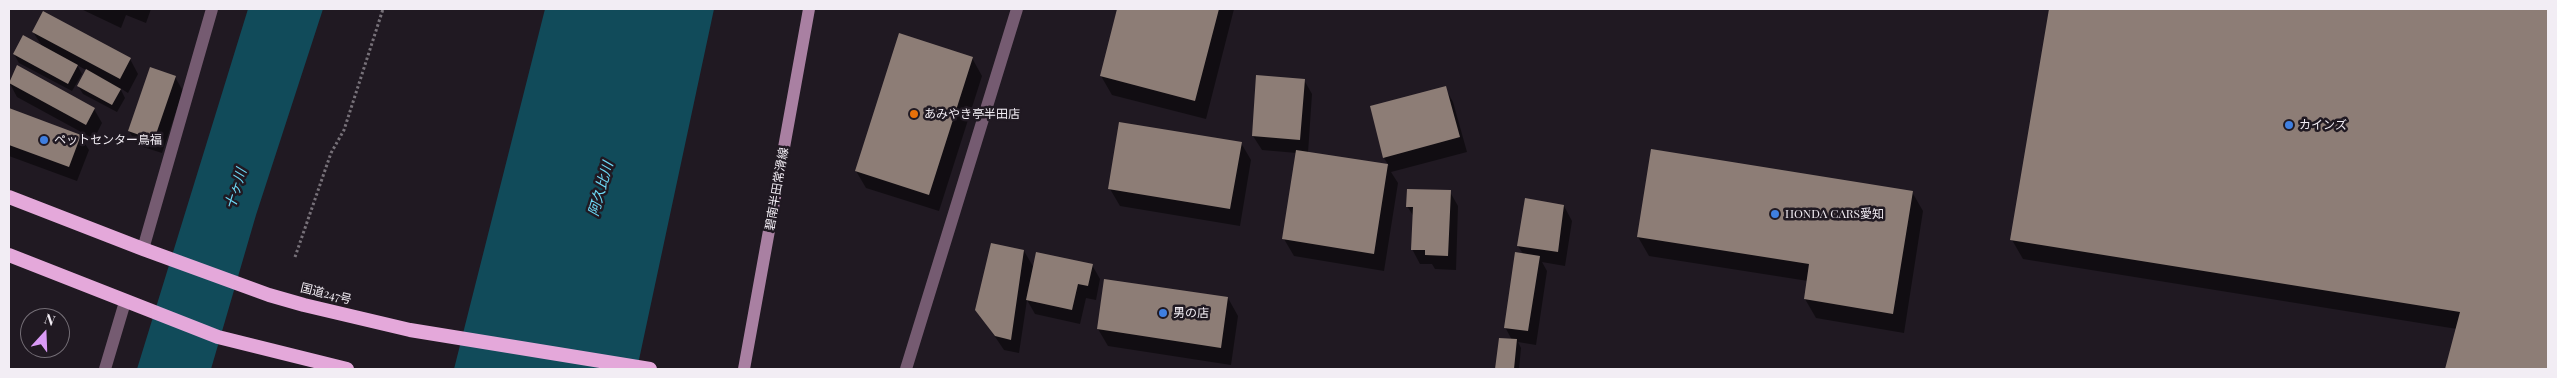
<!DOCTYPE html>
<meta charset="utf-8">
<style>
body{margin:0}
#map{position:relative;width:2557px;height:378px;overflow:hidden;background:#201922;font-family:"Playfair Display",serif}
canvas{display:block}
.frame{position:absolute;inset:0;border:10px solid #f2edf4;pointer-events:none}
.north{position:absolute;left:20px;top:308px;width:50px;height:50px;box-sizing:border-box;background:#201922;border:1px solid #746e76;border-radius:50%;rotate:20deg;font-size:14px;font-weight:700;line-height:20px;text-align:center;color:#f2edf4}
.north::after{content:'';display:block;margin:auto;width:18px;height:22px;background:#da9af6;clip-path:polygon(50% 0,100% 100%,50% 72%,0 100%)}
</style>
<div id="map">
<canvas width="2557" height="378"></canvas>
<div class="frame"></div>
<div class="north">N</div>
</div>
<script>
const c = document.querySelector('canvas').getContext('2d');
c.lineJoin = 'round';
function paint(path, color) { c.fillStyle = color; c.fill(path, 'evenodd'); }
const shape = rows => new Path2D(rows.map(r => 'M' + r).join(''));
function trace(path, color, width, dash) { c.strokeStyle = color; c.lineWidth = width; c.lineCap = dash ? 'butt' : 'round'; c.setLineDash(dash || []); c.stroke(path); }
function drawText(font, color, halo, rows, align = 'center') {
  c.font = font + ' "Playfair Display","Noto Sans JP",serif'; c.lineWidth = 5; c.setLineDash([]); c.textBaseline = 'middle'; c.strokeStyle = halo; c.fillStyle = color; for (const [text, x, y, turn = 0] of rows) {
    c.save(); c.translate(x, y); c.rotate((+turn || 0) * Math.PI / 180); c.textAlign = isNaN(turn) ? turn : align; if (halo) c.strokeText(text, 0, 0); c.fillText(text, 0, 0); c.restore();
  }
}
paint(shape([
 [248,9,323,9,256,215,211,369,137,369],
 [545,9,714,9,637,369,454,369]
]), '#114b5a');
paint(shape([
 [81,9,151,9,146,23,126,15,121,28],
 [1118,9,1234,9,1206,119,1112,95,1101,76],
 [2050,9,2548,9,2548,369,2446,369,2457,329,2023,259,2012,240],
 [33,32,130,59,138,74,128,93,120,88,125,98,117,112,83,94,78,86,86,70,77,65,82,74,72,91,19,63,14,54,42,46],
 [972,58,982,76,939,211,866,188,856,171],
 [17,67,94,109,102,123,94,139,17,97,9,82],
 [175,77,183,91,162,153,137,145,129,131],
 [1304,80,1312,94,1308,153,1389,166,1384,158,1445,88,1453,102,1467,152,1391,172,1398,183,1384,271,1294,256,1284,239,1297,153,1262,150,1253,136],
 [9,110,80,136,89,150,77,181,9,156],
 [1241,143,1251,160,1240,226,1120,206,1110,189],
 [1450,192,1458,206,1456,270,1435,269,1432,264,1420,264,1412,249,1414,217,1407,206],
 [1912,192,1923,211,1904,333,1816,318,1805,299,1808,281,1649,256,1638,237],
 [1564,206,1572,221,1565,266,1542,262,1547,271,1536,345,1518,342,1521,348,1519,369,1497,369,1500,339,1512,340,1505,327,1524,255,1518,246],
 [1024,251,1034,268,1092,265,1100,279,1096,300,1086,298,1080,324,1035,314,1027,300,1019,353,1004,350,977,310],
 [1228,298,1238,316,1231,365,1108,346,1098,329]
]), '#0007');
paint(shape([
 [1117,9,1219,9,1195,101,1100,76],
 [2049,9,2548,9,2548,369,2445,369,2460,312,2010,240],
 [43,11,131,58,120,79,32,32],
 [899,33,973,57,929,195,855,171],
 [23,35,78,65,68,84,13,54],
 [17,65,95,108,86,125,9,83],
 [150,67,176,76,154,140,128,131],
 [86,69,121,89,112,105,77,86],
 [1256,75,1305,79,1300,140,1252,136],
 [1446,86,1460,137,1383,158,1370,106],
 [9,108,81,135,69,167,9,145],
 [1119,122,1242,142,1230,209,1108,189],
 [1651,149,1913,191,1893,314,1804,299,1809,264,1637,237],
 [1296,150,1388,164,1374,254,1282,239],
 [1407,189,1451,190,1448,256,1425,255,1425,250,1411,250,1413,207,1406,207],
 [1525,198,1564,205,1558,252,1517,246],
 [991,243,1024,250,1011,340,995,336,975,310],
 [1036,252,1093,264,1088,286,1078,284,1072,310,1026,300],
 [1515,252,1540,256,1528,331,1504,328],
 [1104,279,1228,297,1221,348,1097,329],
 [1499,338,1517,339,1514,369,1495,369]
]), '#8d7d76');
trace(shape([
 [295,257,331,153,344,130,383,9]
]), '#777179', 3, [2.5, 2.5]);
trace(shape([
 [143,249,212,9],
 [105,369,125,302],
 [906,369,1017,9]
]), '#755b71', 12);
trace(shape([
 [744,369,809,9]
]), '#a980a2', 12);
trace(shape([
 [9,197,143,249,269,295,304,305,410,330,650,369],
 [9,255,218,337,347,369]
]), '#e4a8da', 14);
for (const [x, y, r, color] of [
 [914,114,5,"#e8710a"],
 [2289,125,5,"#3f7fe0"],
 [44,140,5,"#3f7fe0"],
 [1775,214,5,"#3f7fe0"],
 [1163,313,5,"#3f7fe0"]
]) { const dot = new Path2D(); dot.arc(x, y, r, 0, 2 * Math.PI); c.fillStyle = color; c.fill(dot); trace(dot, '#201922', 2); }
drawText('12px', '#f2edf4', '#201922', [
 ["あみやき亭半田店",924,114],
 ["カインズ",2299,125],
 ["ペットセンター鳥福",54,140],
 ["HONDA CARS愛知",1785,214],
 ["男の店",1173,313]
], 'left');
drawText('12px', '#f2edf4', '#201922', [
 ["碧南半田常滑線",777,189,-80],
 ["国道247号",326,294,14]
]);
drawText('italic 14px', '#6dd9f6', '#201922', [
 ["十ヶ川",236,189,-73],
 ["阿久比川",601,189,-74]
]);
</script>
